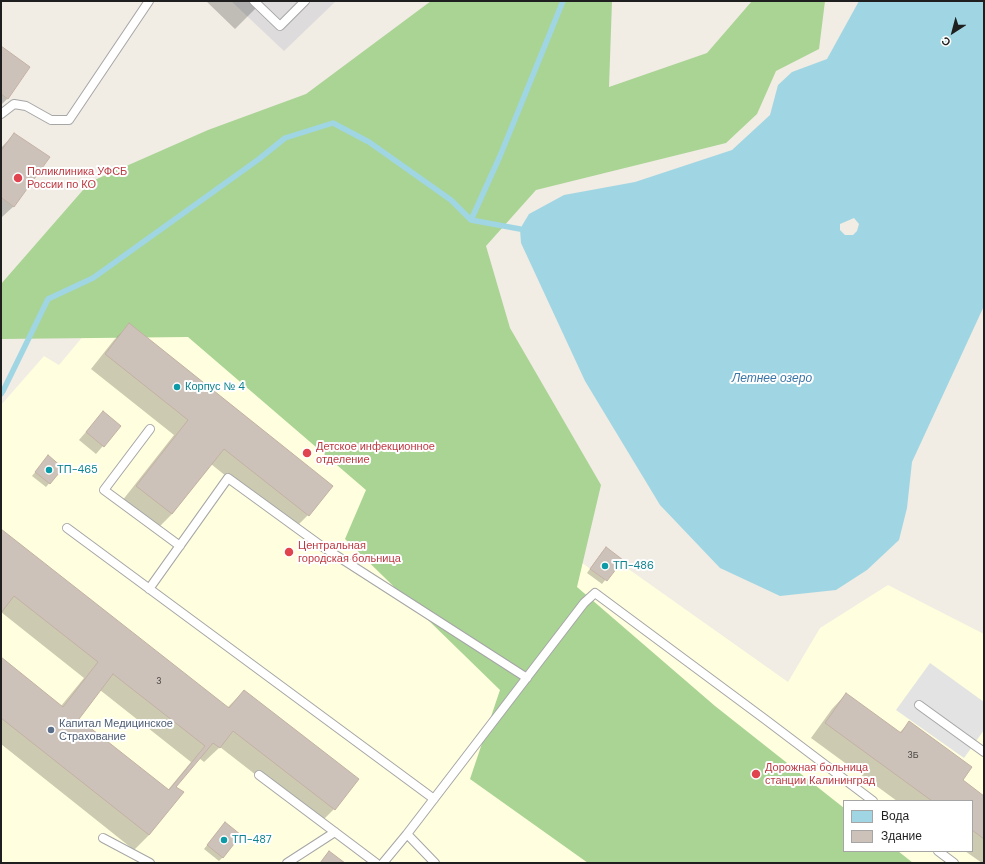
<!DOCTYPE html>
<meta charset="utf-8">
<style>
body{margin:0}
#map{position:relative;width:985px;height:864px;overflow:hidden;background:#f1ece4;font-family:"DM Sans",sans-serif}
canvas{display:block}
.frame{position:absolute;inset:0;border:2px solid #1f1f1f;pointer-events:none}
.legend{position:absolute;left:843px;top:800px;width:130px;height:52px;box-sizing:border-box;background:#fff;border:1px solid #a5a5a5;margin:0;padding:5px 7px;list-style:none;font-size:12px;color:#1f1f1f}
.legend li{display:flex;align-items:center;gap:8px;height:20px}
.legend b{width:20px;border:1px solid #a5a5a5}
.north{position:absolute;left:933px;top:12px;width:40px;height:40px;-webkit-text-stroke:3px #fff;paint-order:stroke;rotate:216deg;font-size:11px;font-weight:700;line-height:16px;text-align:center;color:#1f1f1f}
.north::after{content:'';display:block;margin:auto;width:14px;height:18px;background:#1f1f1f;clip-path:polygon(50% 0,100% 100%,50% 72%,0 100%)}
</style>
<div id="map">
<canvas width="985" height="864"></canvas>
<div class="frame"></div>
<ul class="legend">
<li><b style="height:11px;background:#a0d6e3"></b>Вода</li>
<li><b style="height:11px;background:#cdc2b9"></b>Здание</li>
</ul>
<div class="north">С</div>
</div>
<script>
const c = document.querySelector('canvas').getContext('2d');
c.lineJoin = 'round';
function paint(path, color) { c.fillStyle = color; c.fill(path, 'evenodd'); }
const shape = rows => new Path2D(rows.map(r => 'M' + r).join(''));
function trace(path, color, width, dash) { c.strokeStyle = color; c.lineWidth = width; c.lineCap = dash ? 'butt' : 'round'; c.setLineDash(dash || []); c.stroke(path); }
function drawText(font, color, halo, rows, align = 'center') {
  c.font = font + ' "DM Sans",sans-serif'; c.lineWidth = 4; c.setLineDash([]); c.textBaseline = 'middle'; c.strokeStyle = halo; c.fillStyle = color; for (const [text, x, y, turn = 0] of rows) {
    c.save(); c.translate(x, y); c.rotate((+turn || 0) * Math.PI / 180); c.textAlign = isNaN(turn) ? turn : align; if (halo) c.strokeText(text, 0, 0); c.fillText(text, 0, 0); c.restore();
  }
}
paint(shape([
 [231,1,336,1,284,51]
]), '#dddbdc');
paint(shape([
 [140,268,574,557,607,581,620,563,788,682,820,628,888,585,984,634,984,863,1,863,1,405,44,356,59,365],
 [844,801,972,801,972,851,844,851]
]), '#fffede');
paint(shape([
 [431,1,612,1,609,87,707,53,752,1,825,1,819,49,776,71,757,114,726,143,536,190,486,246,510,328,601,485,577,587,715,706,844,808,844,851,898,851,913,863,588,863,470,779,500,690,345,539,366,490,188,337,1,339,1,284,90,182,208,130,306,94]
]), '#a9d494');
paint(shape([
 [930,663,984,702,984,730,964,758,896,710]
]), '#e3e3e3');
paint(shape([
 [859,1,984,1,984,306,912,462,907,508,899,540,867,570,836,590,780,596,720,568,660,505,585,381,521,243,520,229,529,214,564,195,635,182,732,150,770,115,778,85,792,72,827,59],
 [854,218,859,224,857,231,853,235,845,235,840,230,840,224]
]), '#a0d6e3');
paint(shape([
 [206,1,263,1,235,29],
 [1,47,29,67,7,99,1,105],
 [14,134,14,206,2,217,1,216,1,148],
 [129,325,308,515,293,530,211,464,172,514,157,529,122,501,174,435,91,369,114,340],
 [103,412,120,426,96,454,79,440],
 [45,460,62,468,46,487,32,476],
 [1,530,227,708,244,691,334,809,319,824,220,747,204,762,199,758,175,787,182,792,149,835,134,850,1,744,1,659,61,706,84,678,1,612],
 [100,690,191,762,167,791,77,719],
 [602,552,621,560,602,584,587,573],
 [846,694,899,733,909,723,962,780,984,797,984,863,982,863,965,851,972,851,972,801,897,801,811,738,832,709],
 [225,823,223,857,219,861,204,849]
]), '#0003');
trace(shape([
 [471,220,500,156,563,1],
 [1,394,3,391,48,299,93,278,259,159,285,138,333,123,369,142,451,200,471,220,520,229]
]), '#a0d6e3', 5.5);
const building = shape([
 [1,46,30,67,8,99,1,94,1,46],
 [14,133,50,157,14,207,2,198,1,200,1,151,14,133],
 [129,323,333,486,309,516,224,449,172,514,136,486,188,420,105,354,129,323],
 [103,411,121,426,104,447,86,432,103,411],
 [48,455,63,468,50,484,35,472,48,455],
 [1,529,229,708,244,690,359,779,335,810,233,731,220,748,213,743,176,787,184,792,149,835,1,718,1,657,63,707,98,662,14,596,1,613,1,529],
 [113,674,205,746,169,790,79,719,113,674],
 [606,547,623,560,607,581,590,569,606,547],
 [846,693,901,733,909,721,972,767,963,780,984,796,984,839,972,830,972,801,932,801,825,723,846,693],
 [225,822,241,835,223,858,207,845,225,822],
 [329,851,345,863,320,863,329,851]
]);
paint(building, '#cdc2b9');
trace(building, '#c4b1a4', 1);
const service = shape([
 [254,1,280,26,305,1],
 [1,114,14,104,26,106,51,120,69,120,149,1],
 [150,429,104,490,180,546],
 [67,528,434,799],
 [149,589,228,478,320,545,527,678],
 [919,705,984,752],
 [259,775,376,863],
 [103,838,150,863],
 [938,851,954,863],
 [287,863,335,832],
 [383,863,407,834],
 [435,863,407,834,584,603,595,593,766,720,873,801]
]);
trace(service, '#a6a6a6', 10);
trace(service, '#fff', 8);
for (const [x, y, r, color] of [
 [18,178,5,"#e0444e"],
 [177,387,4,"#0f9aa8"],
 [307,453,5,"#e0444e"],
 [49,470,4,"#0f9aa8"],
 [289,552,5,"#e0444e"],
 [605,566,4,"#0f9aa8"],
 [51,730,4,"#5c6f8a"],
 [756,774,5,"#e0444e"],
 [224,840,4,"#0f9aa8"]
]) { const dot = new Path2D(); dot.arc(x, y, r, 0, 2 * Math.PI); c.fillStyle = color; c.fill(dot); trace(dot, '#fff', 1.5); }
drawText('9px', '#4a4846', null, [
 ["3",159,682],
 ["3Б",913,756]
]);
drawText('11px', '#be3a42', '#fff', [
 ["Поликлиника УФСБ",27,172],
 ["России по КО",27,185],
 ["Детское инфекционное",316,447],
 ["отделение",316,460],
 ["Центральная",298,546],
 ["городская больница",298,559],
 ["Дорожная больница",765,768],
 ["станции Калининград",765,781]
], 'left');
drawText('11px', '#0d838f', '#fff', [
 ["Корпус № 4",185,387],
 ["ТП-465",57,470],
 ["ТП-486",613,566],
 ["ТП-487",232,840]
], 'left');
drawText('11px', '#4e5e75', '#fff', [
 ["Капитал Медицинское",59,724],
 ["Страхование",59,737]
], 'left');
drawText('italic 12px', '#3c76a8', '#fff', [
 ["Летнее озеро",772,379]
]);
</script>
